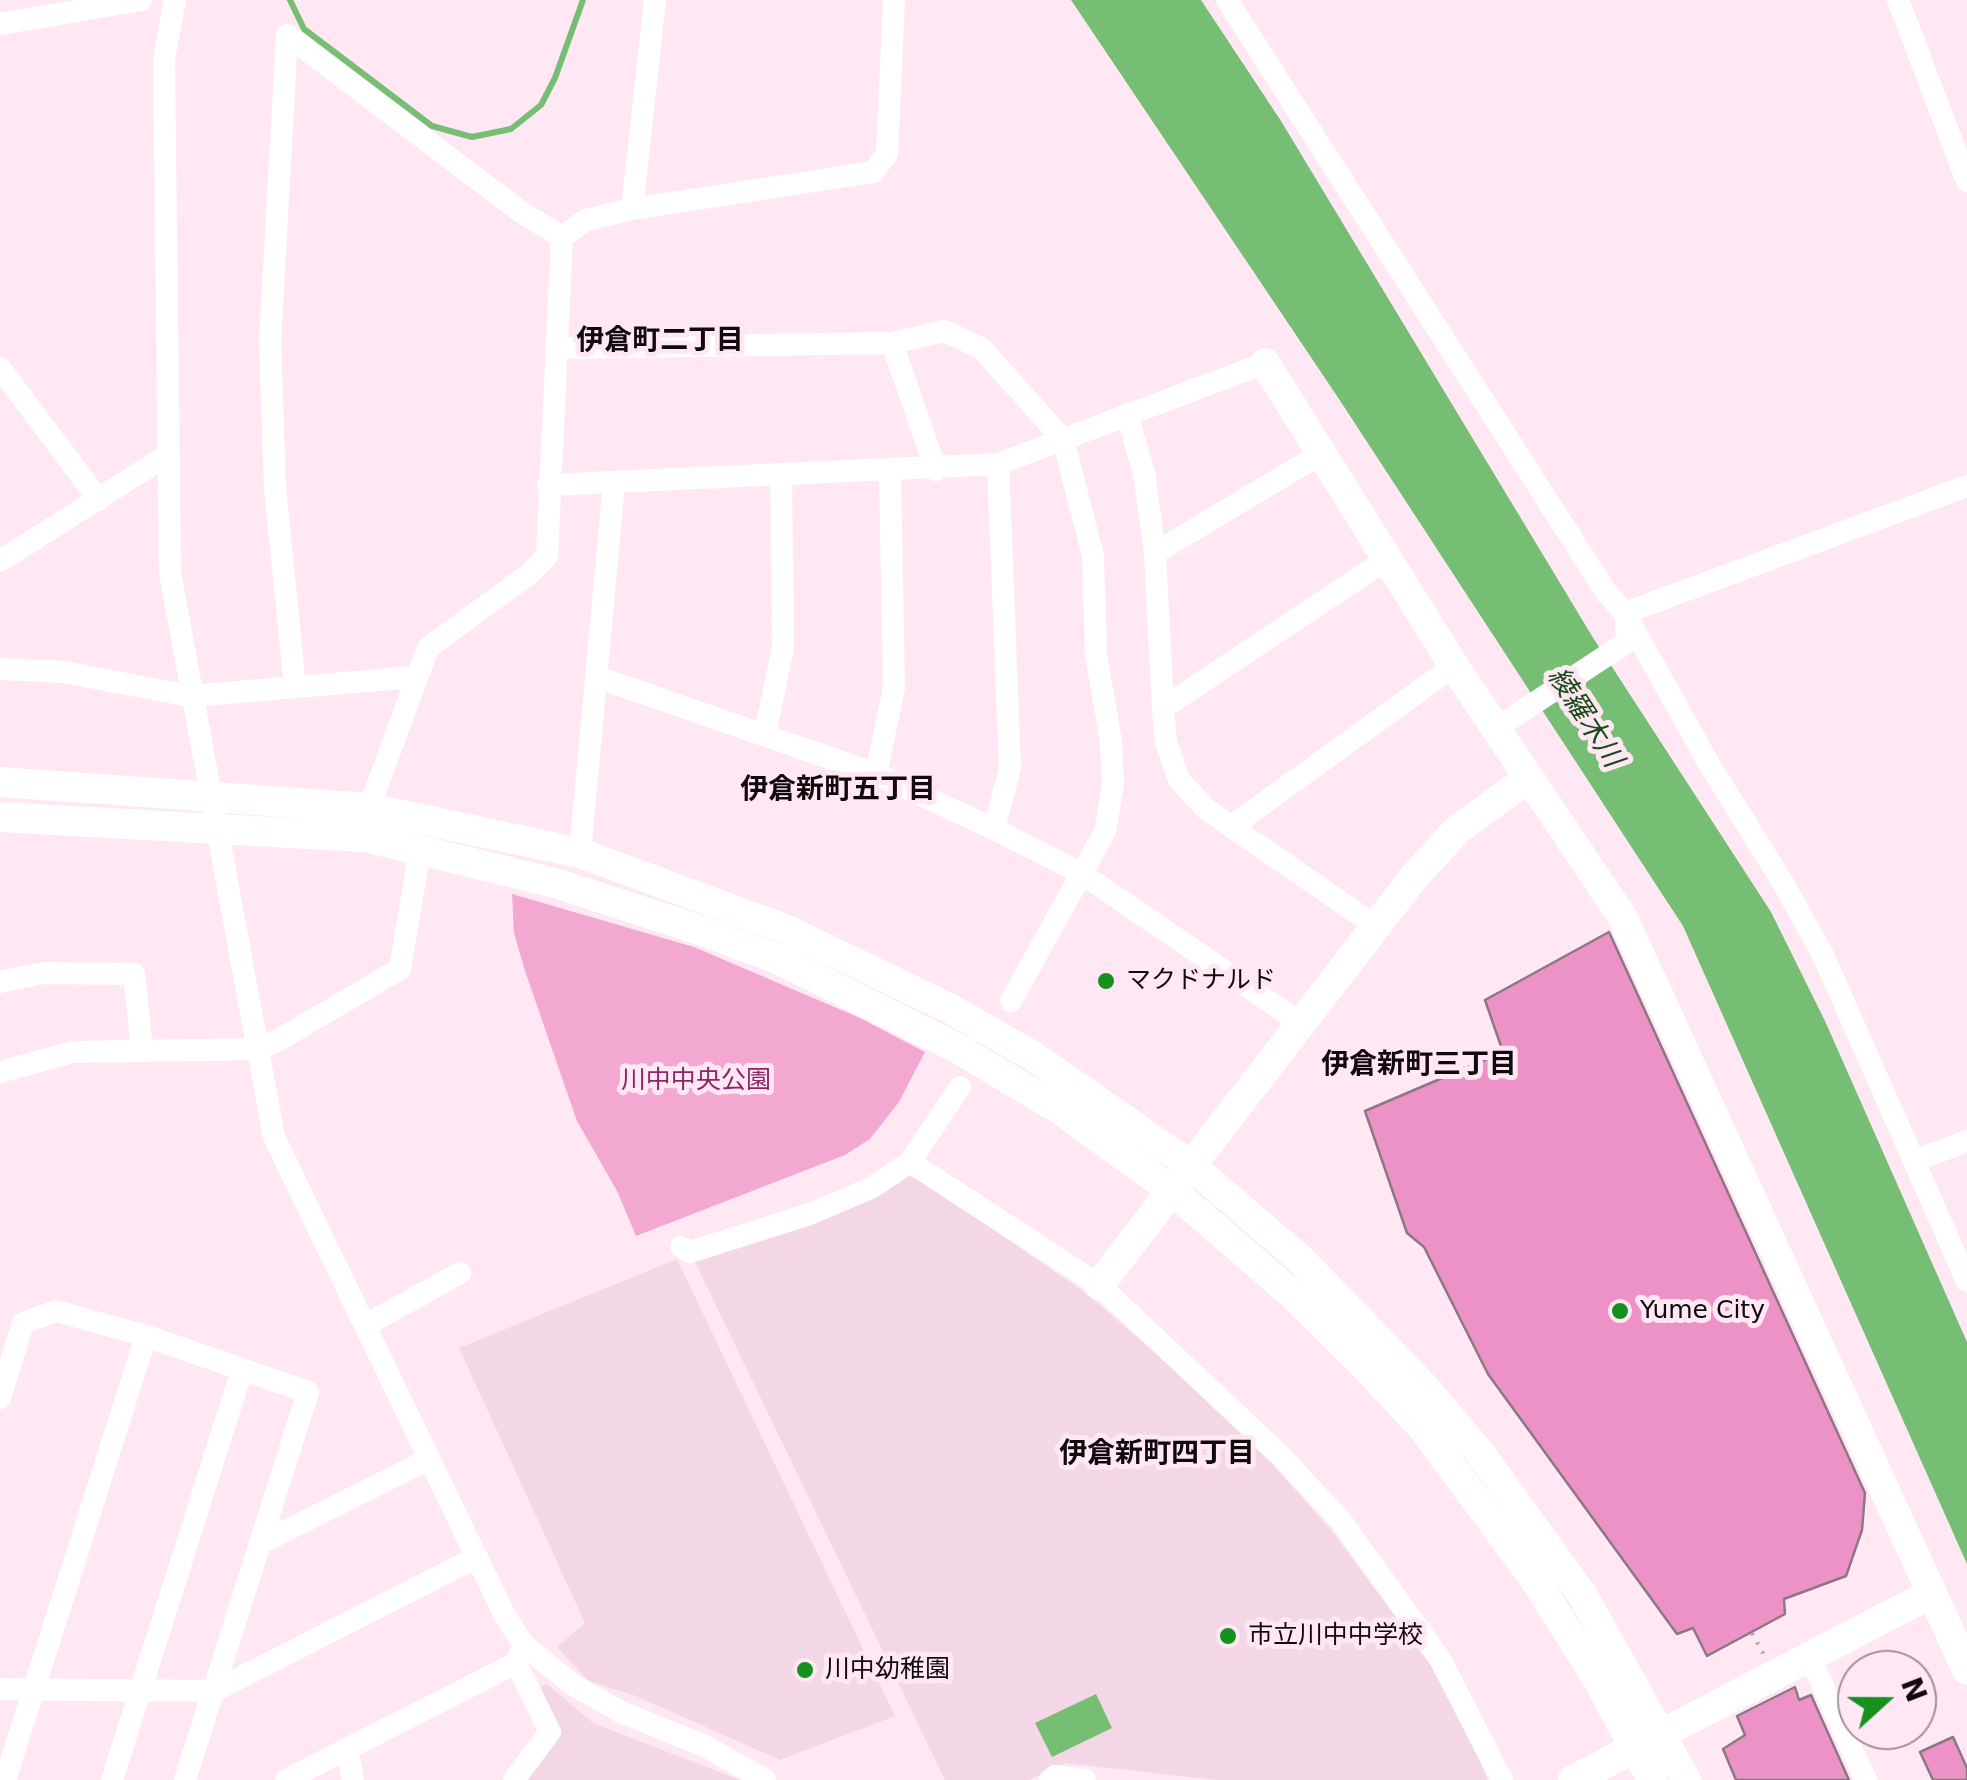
<!DOCTYPE html>
<meta charset="utf-8">
<style>
body{margin:0}
#map{position:relative;width:1967px;height:1780px;overflow:hidden;background:#ffe8f4;font-family:"DejaVu Sans",sans-serif}
canvas{display:block}
.north{position:absolute;left:1837px;top:1650px;width:100px;height:100px;box-sizing:border-box;background:#ffe8f4;border:2px solid #9f8f98;border-radius:50%;rotate:69deg;font-size:28px;font-weight:700;line-height:40px;text-align:center;color:#10090d}
.north::after{content:'';display:block;margin:auto;width:35px;height:45px;background:#169120;clip-path:polygon(50% 0,100% 100%,50% 72%,0 100%)}
</style>
<div id="map">
<canvas width="1967" height="1780"></canvas>
<div class="north">N</div>
</div>
<script>
const c = document.querySelector('canvas').getContext('2d');
c.lineJoin = 'round';
function paint(path, color) { c.fillStyle = color; c.fill(path, 'evenodd'); }
const shape = rows => new Path2D(rows.map(r => 'M' + r).join(''));
function trace(path, color, width, dash) { c.strokeStyle = color; c.lineWidth = width; c.lineCap = dash ? 'butt' : 'round'; c.setLineDash(dash || []); c.stroke(path); }
function drawText(font, color, halo, rows, align = 'center') {
  c.font = font + ' "DejaVu Sans","Noto Sans JP",sans-serif'; c.lineWidth = 10; c.setLineDash([]); c.textBaseline = 'middle'; c.strokeStyle = halo; c.fillStyle = color; for (const [text, x, y, turn = 0] of rows) {
    c.save(); c.translate(x, y); c.rotate((+turn || 0) * Math.PI / 180); c.textAlign = isNaN(turn) ? turn : align; if (halo) c.strokeText(text, 0, 0); c.fillText(text, 0, 0); c.restore();
  }
}
paint(shape([
 [910,1172,1087,1294,1186,1379,1274,1466,1332,1531,1431,1665,1466,1726,1488,1780,1217,1780,1065,1763,1029,1780,945,1780,694,1260],
 [677,1259,895,1716,780,1760,636,1696,589,1681,557,1647,585,1623,459,1348],
 [547,1684,593,1723,740,1780,525,1780,559,1736,538,1689]
]), '#f4d7e6');
paint(shape([
 [512,894,694,947,860,1018,925,1052,899,1102,870,1139,845,1155,636,1236,617,1191,577,1121,525,971,514,933]
]), '#f2a8d1');
paint(shape([
 [1071,0,1201,0,1281,121,1592,636,1771,912,1825,1021,1967,1342,1967,1564,1683,926,1339,399],
 [1096,1694,1112,1728,1052,1757,1035,1723]
]), '#76be74');
trace(shape([
 [290,0,304,29,432,126,472,137,511,129,541,105,555,78,583,0]
]), '#76be74', 6);
const building = shape([
 [1609,932,1865,1493,1862,1530,1846,1576,1784,1599,1785,1614,1707,1656,1693,1628,1677,1634,1488,1374,1424,1247,1407,1233,1365,1111,1503,1052,1485,1000,1609,932],
 [1795,1687,1799,1700,1811,1695,1849,1780,1736,1780,1723,1749,1745,1735,1737,1716,1795,1687],
 [1953,1737,1967,1768,1967,1780,1933,1780,1920,1752,1953,1737]
]);
paint(building, '#ed92c6');
trace(building, '#8c7882', 2.5);
trace(shape([
 [1752,1633,1764,1655]
]), '#b7a5af', 4, [2.5, 8]);
trace(shape([
 [175,0,164,59,170,573,274,1137,505,1616,524,1645,573,1685,621,1712,705,1746,765,1780],
 [1227,0,1606,592,1625,613,1709,764,1783,883,1822,953,1967,1281],
 [1898,0,1967,181],
 [0,24,141,0],
 [632,209,655,0],
 [562,237,586,220,632,209,873,172,887,154,894,0],
 [892,343,936,470],
 [556,348,892,343,944,331,981,348,1063,439,1093,556,1096,654,1111,742,1113,784,1105,831,1011,1001],
 [0,368,99,500],
 [1127,414,1144,473,1155,553,1163,708,1166,742,1179,780,1206,809,1374,925],
 [548,485,998,464,1265,363],
 [1155,553,1319,455],
 [0,561,166,456],
 [1625,613,1967,486],
 [0,669,64,672,190,696,415,677],
 [597,677,876,774,994,829,1081,873,1302,1024],
 [295,687,275,488,270,341,287,35,521,212,562,237],
 [1163,708,1387,559],
 [1495,729,1627,642,1626,617],
 [765,733,783,648,781,475],
 [876,774,894,688,890,471],
 [369,808,428,648,529,574,547,556,562,237],
 [1232,826,1454,666],
 [994,829,1010,768,998,464],
 [580,853,614,483],
 [0,982,43,973,134,974,142,1050],
 [0,1072,73,1052,257,1049,277,1041,400,969,420,850],
 [1914,1161,1967,1141],
 [910,1162,1099,1285,1281,1456,1341,1521,1440,1659,1502,1780],
 [681,1247,690,1252,810,1214,871,1188,910,1162,960,1087],
 [366,1325,460,1273],
 [0,1398,23,1323,56,1311,146,1336,308,1392,185,1780],
 [261,1543,429,1459],
 [1810,1658,1866,1780],
 [0,1689,214,1691,477,1557],
 [347,1749,353,1780],
 [5,1780,146,1336],
 [112,1780,242,1370],
 [286,1780,516,1663],
 [514,1780,550,1732,516,1663,520,1653],
 [1050,1780,1055,1776,1085,1780]
]), '#fff', 22);
trace(shape([
 [1265,363,1454,666,1623,918,1967,1670],
 [0,782,369,808,580,853,785,929,951,1009,1033,1056,1193,1167,1301,1260,1425,1388,1480,1453,1583,1596,1686,1780],
 [0,817,364,837,420,850,555,883,697,929,778,959,957,1048,1061,1110,1174,1192,1292,1294,1365,1366,1422,1427,1534,1578,1598,1680,1652,1780],
 [1099,1285,1414,877,1457,830,1527,779],
 [1573,1780,1932,1593]
]), '#fff', 30);
for (const [x, y, r, color] of [
 [1106,981,10,"#169120"],
 [1620,1311,10,"#169120"],
 [1228,1636,10,"#169120"],
 [805,1670,10,"#169120"]
]) { const dot = new Path2D(); dot.arc(x, y, r, 0, 2 * Math.PI); c.fillStyle = color; c.fill(dot); trace(dot, '#ffe8f4', 4); }
drawText('25px', '#10090d', '#ffe8f4', [
 ["マクドナルド",1126,981],
 ["Yume City",1640,1311],
 ["市立川中中学校",1248,1636],
 ["川中幼稚園",825,1670]
], 'left');
drawText('25px', '#8d2569', '#ffe8f4', [
 ["川中中央公園",696,1081]
]);
drawText('bold 28px', '#10090d', '#ffe8f4', [
 ["伊倉町二丁目",660,342],
 ["伊倉新町五丁目",838,791],
 ["伊倉新町三丁目",1419,1066],
 ["伊倉新町四丁目",1157,1455]
]);
drawText('italic 28px', '#1a4b1b', '#ffe8f4', [
 ["綾羅木川",1584,718,57]
]);
</script>
